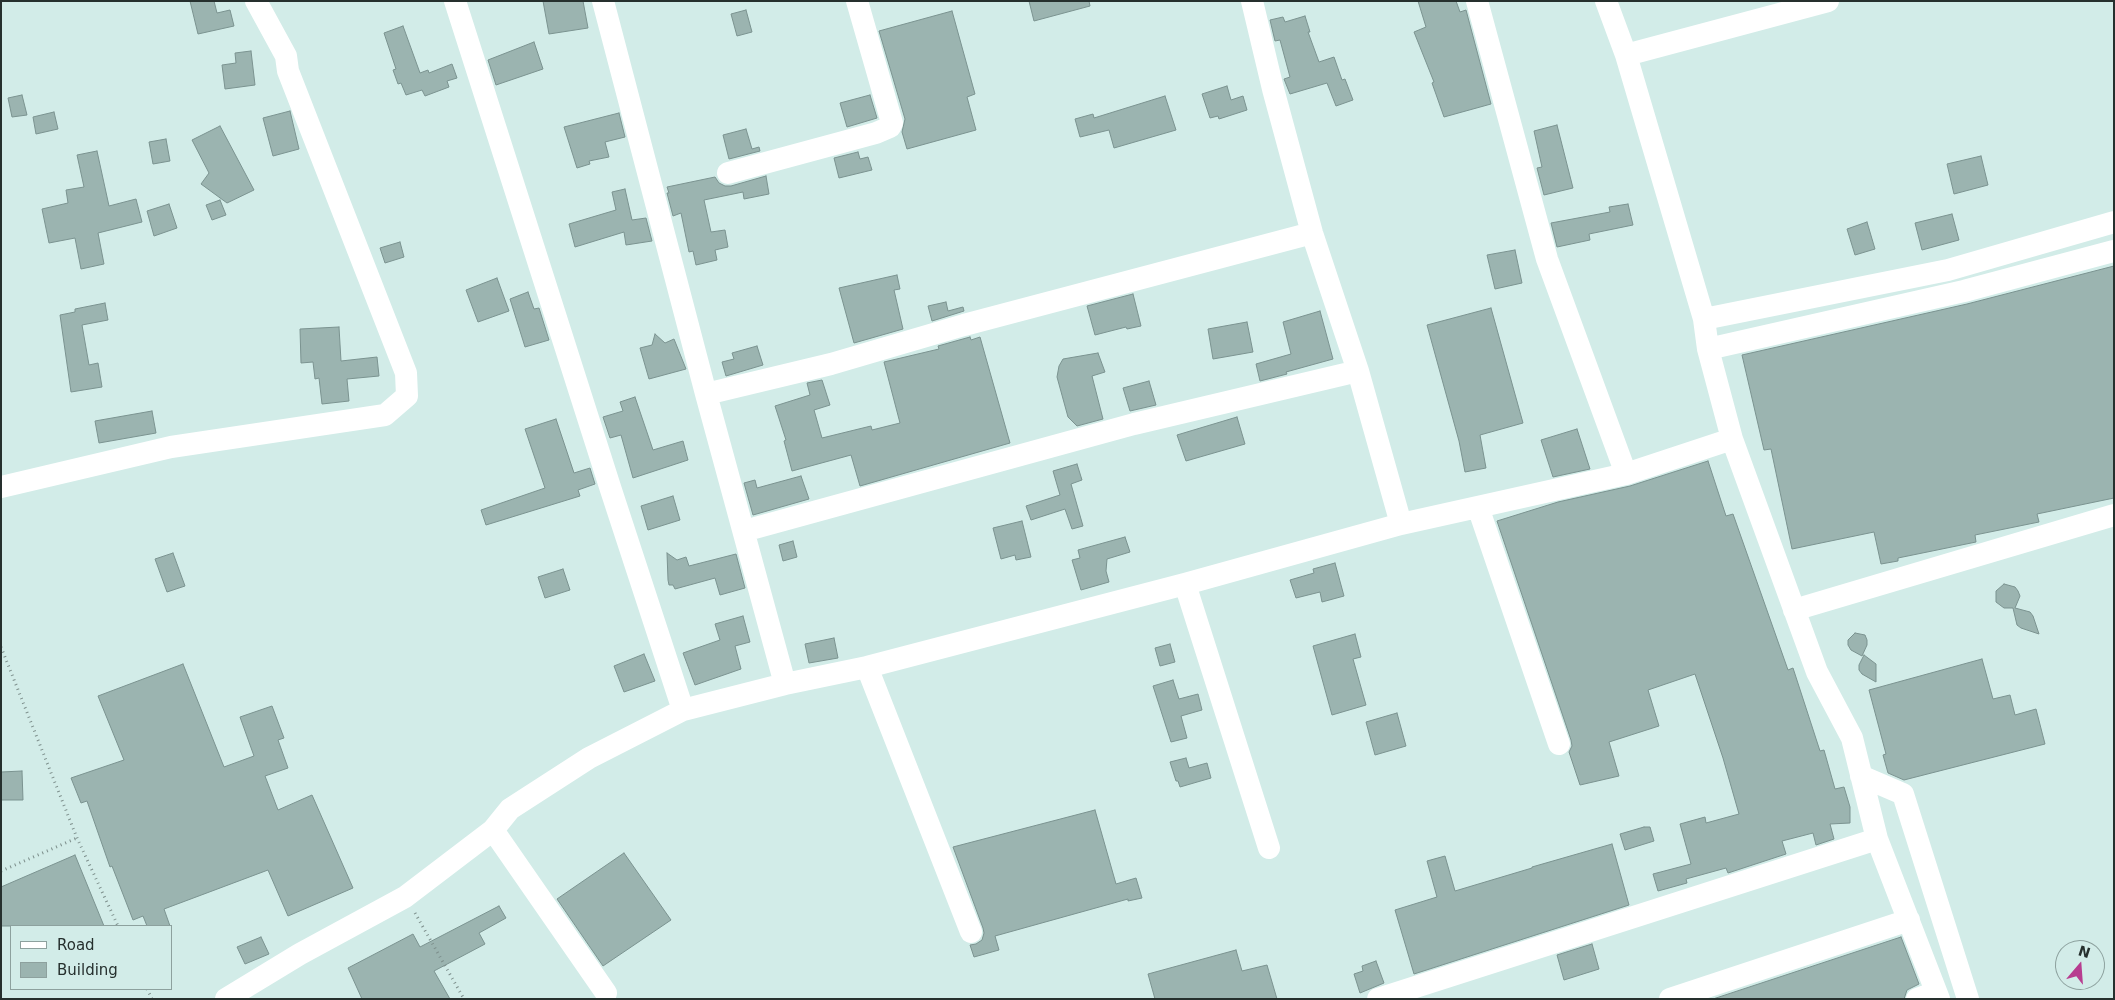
<!DOCTYPE html>
<style>
body{margin:0}
#map{position:relative;width:2115px;height:1000px;overflow:hidden;background:#d2ece8;font-family:"DejaVu Sans",sans-serif}
canvas{display:block}
.frame{position:absolute;inset:0;border:2px solid #26302e;pointer-events:none}
.legend{position:absolute;left:10px;top:925px;width:162px;height:65px;box-sizing:border-box;background:#d2ece8;border:1px solid #8da19e;margin:0;padding:6px 9px;list-style:none;font-size:15px;color:#26302e}
.legend li{display:flex;align-items:center;gap:10px;height:25px}
.legend b{width:25px;border:1px solid #8da19e}
.north{position:absolute;left:2055px;top:940px;width:50px;height:50px;box-sizing:border-box;background:#d2ece8;border:1px solid #8da19e;border-radius:50%;rotate:18deg;font-size:14px;font-weight:700;line-height:20px;text-align:center;color:#26302e}
.north::after{content:'';display:block;margin:auto;width:18px;height:22px;background:#b73d90;clip-path:polygon(50% 0,100% 100%,50% 72%,0 100%)}
</style>
<div id="map">
<canvas width="2115" height="1000"></canvas>
<div class="frame"></div>
<ul class="legend">
<li><b style="height:6px;background:#fff"></b>Road</li>
<li><b style="height:14px;background:#9bb4b0"></b>Building</li>
</ul>
<div class="north">N</div>
</div>
<script>
const c = document.querySelector('canvas').getContext('2d');
c.lineJoin = 'round';
function paint(path, color) { c.fillStyle = color; c.fill(path, 'evenodd'); }
const shape = rows => new Path2D(rows.map(r => 'M' + r).join(''));
function trace(path, color, width, dash) { c.strokeStyle = color; c.lineWidth = width; c.lineCap = dash ? 'butt' : 'round'; c.setLineDash(dash || []); c.stroke(path); }
const building = shape([
 [190,1,214,1,217,13,230,10,234,26,198,34,190,1],
 [543,1,583,1,588,28,549,34,543,1],
 [1029,1,1089,1,1090,6,1034,21,1029,1],
 [1418,1,1456,1,1460,12,1466,10,1491,104,1444,117,1432,83,1434,82,1414,32,1426,27,1418,1],
 [746,10,752,32,737,36,731,14,746,10],
 [952,11,975,94,967,97,976,130,907,149,902,132,905,119,879,31,952,11],
 [1305,16,1310,32,1308,32,1319,62,1334,57,1342,80,1345,79,1353,100,1336,106,1327,83,1290,94,1284,79,1290,77,1280,40,1275,41,1270,20,1283,17,1285,22,1305,16],
 [403,26,420,73,428,70,429,73,452,64,457,78,447,81,449,87,425,96,422,90,406,95,401,83,398,84,393,70,396,69,384,33,403,26],
 [534,42,543,69,496,85,488,60,534,42],
 [251,51,255,85,225,89,222,65,236,63,235,53,251,51],
 [1227,86,1231,100,1243,96,1247,110,1219,119,1218,116,1210,118,1202,94,1227,86],
 [22,95,27,115,12,117,8,98,22,95],
 [870,95,877,118,847,127,840,103,870,95],
 [1165,96,1176,130,1114,148,1109,130,1080,137,1075,119,1093,114,1094,118,1165,96],
 [290,111,299,149,273,156,263,118,290,111],
 [54,112,58,129,36,134,33,117,54,112],
 [619,113,625,137,605,142,609,157,589,161,590,164,577,168,564,127,619,113],
 [1557,125,1573,188,1544,195,1537,168,1542,167,1534,131,1557,125],
 [220,126,254,190,227,203,201,184,209,173,192,140,220,126],
 [746,129,752,149,759,147,760,151,729,159,723,135,746,129],
 [166,139,170,161,153,164,149,142,166,139],
 [97,151,109,206,136,199,142,222,98,233,104,264,81,269,75,238,49,243,42,209,68,203,66,190,84,187,77,155,97,151],
 [858,152,860,159,868,157,872,170,839,178,834,158,858,152],
 [1981,156,1988,185,1954,194,1947,164,1981,156],
 [766,176,769,194,744,199,743,192,704,200,711,232,725,230,728,247,715,250,717,260,696,265,693,251,689,252,681,213,673,216,667,193,669,193,667,187,715,177,719,183,725,186,731,186,766,176],
 [625,189,632,220,646,218,652,241,626,245,624,232,575,247,569,224,616,210,612,192,625,189],
 [220,200,226,215,212,220,206,205,220,200],
 [169,204,177,228,154,236,147,211,169,204],
 [1628,204,1633,225,1589,234,1590,240,1557,247,1551,223,1610,212,1609,207,1628,204],
 [1952,214,1959,240,1922,250,1915,223,1952,214],
 [1867,222,1875,249,1855,255,1847,229,1867,222],
 [400,242,404,257,385,263,380,248,400,242],
 [1515,250,1522,283,1495,289,1487,255,1515,250],
 [2114,266,2114,498,2037,514,2039,522,1975,535,1976,542,1898,558,1898,561,1881,564,1874,532,1792,549,1771,449,1764,450,1742,355,1967,304,2114,266],
 [897,275,900,289,894,290,903,329,854,343,839,288,897,275],
 [497,278,509,311,478,322,466,290,497,278],
 [528,292,534,309,539,308,549,340,525,347,510,299,528,292],
 [1133,294,1141,326,1127,329,1126,327,1095,335,1087,306,1133,294],
 [946,302,948,311,963,307,964,311,932,321,928,306,946,302],
 [105,303,108,320,82,325,89,365,98,363,102,387,71,392,60,315,75,312,75,309,105,303],
 [1491,308,1523,423,1480,435,1486,468,1465,472,1459,441,1427,325,1491,308],
 [1320,311,1333,359,1286,372,1287,374,1260,381,1256,364,1291,354,1283,322,1320,311],
 [1247,322,1253,352,1213,359,1208,329,1247,322],
 [339,327,341,361,377,357,379,376,347,379,349,401,322,404,319,378,315,379,313,362,301,363,300,329,339,327],
 [655,334,665,343,674,339,686,369,649,379,640,348,652,345,655,334],
 [970,337,971,340,980,337,1010,443,860,486,851,455,792,471,784,441,786,440,775,406,810,395,807,383,822,380,830,405,814,410,822,438,871,426,872,430,900,423,884,362,939,349,938,346,970,337],
 [757,346,763,365,726,376,722,362,734,359,732,353,757,346],
 [1098,353,1105,372,1092,376,1103,419,1077,426,1068,417,1057,377,1059,366,1063,359,1098,353],
 [1149,381,1156,405,1130,411,1123,388,1149,381],
 [635,397,653,450,683,441,688,460,633,478,621,435,610,438,603,417,623,411,620,402,635,397],
 [152,411,156,433,99,443,95,421,152,411],
 [1237,417,1245,444,1186,461,1177,435,1237,417],
 [556,419,574,473,590,468,595,484,578,490,580,496,486,525,481,510,545,488,525,429,556,419],
 [1577,429,1590,469,1553,477,1541,440,1577,429],
 [1708,461,1726,516,1733,514,1788,670,1793,668,1820,751,1824,750,1835,789,1844,787,1850,807,1850,823,1830,824,1834,839,1816,845,1813,833,1782,841,1786,854,1728,873,1726,868,1686,879,1687,883,1658,891,1653,874,1691,864,1680,824,1705,817,1706,823,1739,814,1723,758,1695,674,1648,690,1659,726,1609,742,1619,776,1580,785,1569,752,1572,746,1571,740,1497,521,1558,502,1630,486,1708,461],
 [1077,464,1082,480,1071,484,1083,526,1072,529,1065,509,1031,520,1026,506,1060,495,1053,471,1077,464],
 [801,476,809,499,753,515,744,483,755,480,757,488,801,476],
 [673,496,680,520,648,530,641,506,673,496],
 [1022,521,1031,557,1016,560,1015,555,1001,559,993,528,1022,521],
 [1125,537,1130,552,1107,559,1106,571,1109,582,1081,590,1072,560,1080,558,1078,550,1125,537],
 [793,541,797,557,783,561,779,545,793,541],
 [173,553,185,586,167,592,155,559,173,553],
 [667,553,677,560,686,557,689,566,736,554,745,588,720,595,715,578,675,589,673,585,669,585,668,580,667,553],
 [1335,563,1344,596,1322,602,1320,592,1296,598,1290,580,1314,573,1313,569,1335,563],
 [563,569,570,590,545,598,538,577,563,569],
 [2004,584,2015,587,2018,591,2020,596,2015,608,2030,612,2033,616,2039,634,2021,628,2017,625,2013,608,2004,608,1996,602,1996,591,2004,584],
 [743,616,750,642,735,646,741,669,695,685,683,653,720,640,715,624,743,616],
 [1855,633,1865,635,1867,640,1867,645,1862,656,1851,650,1848,645,1848,640,1855,633],
 [1355,634,1361,657,1353,659,1366,705,1332,715,1313,646,1355,634],
 [834,638,838,658,809,663,805,644,834,638],
 [1170,644,1175,662,1160,666,1155,648,1170,644],
 [644,654,655,681,624,692,614,666,644,654],
 [1864,655,1876,664,1876,682,1862,674,1859,670,1859,665,1864,655],
 [1982,659,1993,699,2010,695,2015,715,2036,709,2045,744,1904,780,1888,773,1883,755,1886,754,1869,690,1982,659],
 [183,664,224,767,254,756,240,717,272,706,284,738,278,740,288,768,265,776,278,810,312,795,353,888,288,916,268,870,164,909,170,926,147,926,143,916,133,920,112,866,110,867,87,801,81,803,71,778,124,760,98,696,183,664],
 [1173,680,1179,699,1198,694,1202,710,1181,716,1187,738,1171,742,1153,686,1173,680],
 [1397,713,1406,746,1375,755,1366,722,1397,713],
 [1186,758,1189,768,1207,763,1211,778,1180,787,1178,781,1176,781,1170,762,1186,758],
 [22,771,23,800,1,800,1,772,22,771],
 [1095,810,1116,884,1136,878,1142,898,1128,901,1128,899,995,936,999,950,974,957,970,945,976,944,982,940,984,933,983,928,953,847,1095,810],
 [1644,827,1650,827,1654,841,1625,850,1620,834,1644,827],
 [1612,844,1629,905,1414,974,1395,910,1437,897,1427,861,1445,856,1455,891,1532,868,1532,867,1612,844],
 [624,853,671,920,603,966,557,899,624,853],
 [75,855,104,926,1,926,1,887,75,855],
 [499,906,506,918,479,933,485,944,434,971,450,999,362,999,348,968,413,934,420,947,499,906],
 [261,937,269,954,245,964,237,947,261,937],
 [1901,937,1919,984,1907,990,1904,999,1713,999,1901,937],
 [1592,944,1599,969,1564,980,1557,955,1592,944],
 [1236,950,1242,971,1267,965,1277,999,1155,999,1148,974,1236,950],
 [1376,961,1384,983,1360,993,1354,974,1363,971,1362,966,1376,961]
]);
paint(building, '#9bb4b0');
trace(building, '#7b9390', 1);
trace(shape([
 [1,647,77,838,118,926],
 [1,871,77,838],
 [415,913,464,999],
 [147,989,152,999]
]), '#7e908d', 3, [1, 4]);
trace(shape([
 [455,1,611,490,683,710],
 [603,1,706,394,785,684],
 [1252,1,1273,89,1312,233,1358,371,1401,524],
 [1477,1,1547,259,1626,474],
 [1606,1,1626,55,1704,319,1708,349,1732,439,1817,672,1852,738,1877,839,1939,999],
 [1626,55,1828,1],
 [728,173,876,133,890,127,892,123,857,1],
 [1704,319,1948,270,2114,222],
 [1708,349,1964,291,2114,251],
 [706,394,831,364,964,325,1312,233],
 [1,487,171,447,385,415,407,396,406,373,288,71,286,56,256,1],
 [1478,507,1559,744],
 [744,531,1134,424,1358,371],
 [1185,584,1269,848],
 [1794,610,2114,515],
 [867,667,971,932],
 [1861,776,1903,794,1968,999],
 [493,830,606,993],
 [226,999,300,954,405,897,493,830,510,809,589,758,683,710,785,684,867,667,1185,584,1401,524,1626,474,1732,439],
 [1378,999,1877,839],
 [1670,999,1909,920],
 [1917,999,1936,992]
]), '#fff', 22);
</script>
